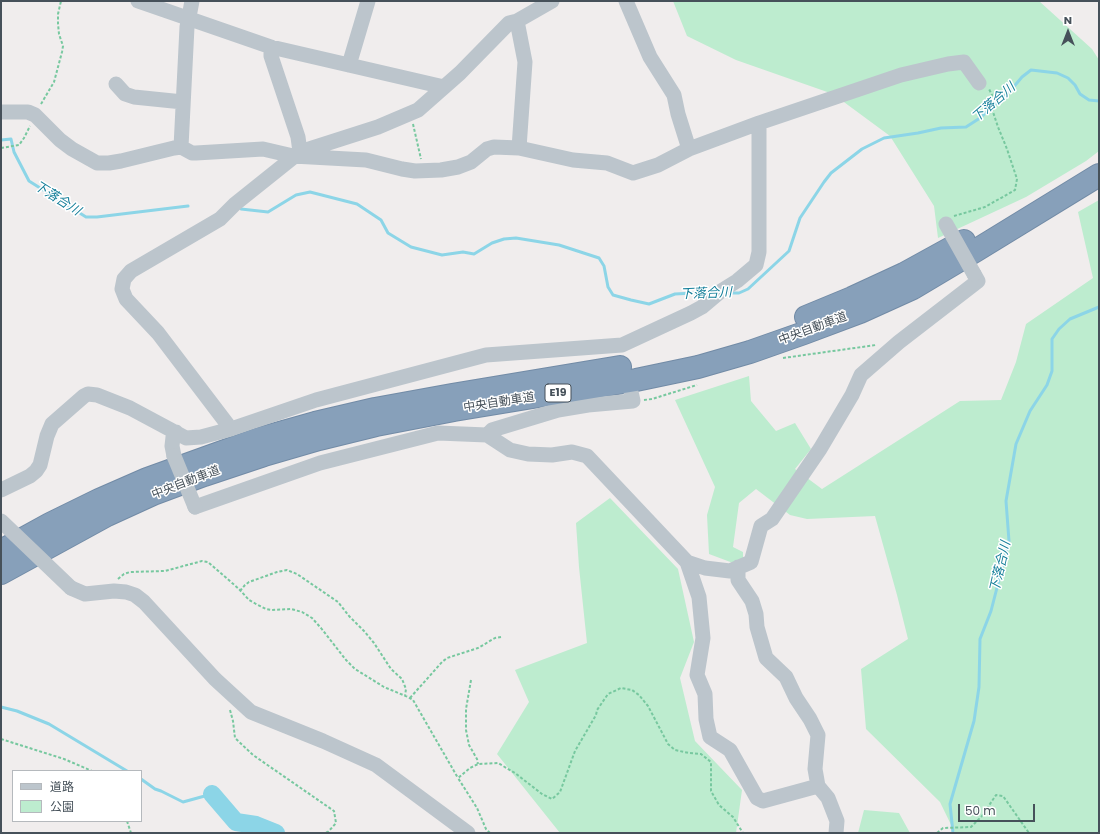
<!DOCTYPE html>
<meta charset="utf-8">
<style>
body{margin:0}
#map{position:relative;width:1100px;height:834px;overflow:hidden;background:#f0eded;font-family:Poppins,"Noto Sans JP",sans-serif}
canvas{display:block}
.frame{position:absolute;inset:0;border:2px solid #46515a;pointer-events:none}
.legend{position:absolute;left:12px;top:770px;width:130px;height:52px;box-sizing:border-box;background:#fff;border:1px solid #b5b9bd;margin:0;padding:5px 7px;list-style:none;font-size:12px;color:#46515a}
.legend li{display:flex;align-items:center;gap:8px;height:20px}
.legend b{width:20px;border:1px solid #b5b9bd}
.north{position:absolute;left:1048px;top:12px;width:40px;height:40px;-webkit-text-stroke:3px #fff;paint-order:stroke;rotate:0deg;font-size:11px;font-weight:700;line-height:16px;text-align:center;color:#46515a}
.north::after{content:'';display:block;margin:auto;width:14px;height:18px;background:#46515a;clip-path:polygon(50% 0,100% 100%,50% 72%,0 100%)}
.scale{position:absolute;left:958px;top:804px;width:77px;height:18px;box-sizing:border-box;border:2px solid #46515a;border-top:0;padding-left:5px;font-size:12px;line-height:14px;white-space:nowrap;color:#46515a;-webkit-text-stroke:3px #fff;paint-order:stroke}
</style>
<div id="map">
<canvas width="1100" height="834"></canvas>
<div class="frame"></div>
<ul class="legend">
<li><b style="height:5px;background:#bcc5cc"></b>道路</li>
<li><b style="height:11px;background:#bdeccf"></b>公園</li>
</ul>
<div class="north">N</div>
<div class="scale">50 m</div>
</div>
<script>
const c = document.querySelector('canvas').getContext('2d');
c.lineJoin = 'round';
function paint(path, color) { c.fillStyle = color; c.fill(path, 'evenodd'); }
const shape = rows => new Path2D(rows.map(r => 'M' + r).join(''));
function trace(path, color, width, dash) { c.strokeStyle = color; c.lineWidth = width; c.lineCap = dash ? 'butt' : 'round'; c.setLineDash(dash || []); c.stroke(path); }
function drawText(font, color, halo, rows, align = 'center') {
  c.font = font + ' Poppins,"Noto Sans JP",sans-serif'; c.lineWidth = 3; c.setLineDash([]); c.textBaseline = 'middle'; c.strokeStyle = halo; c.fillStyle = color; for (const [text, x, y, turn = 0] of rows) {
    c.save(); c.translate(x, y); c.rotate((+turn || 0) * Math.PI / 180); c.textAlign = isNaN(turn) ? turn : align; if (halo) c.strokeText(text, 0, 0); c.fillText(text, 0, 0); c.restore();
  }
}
paint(shape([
 [673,1,1039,1,1092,49,1099,60,1099,151,1086,161,1026,197,938,238,934,206,890,136,833,94,736,60,687,36],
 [1099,200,1099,833,955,833,940,802,866,729,861,669,908,639,897,595,875,516,807,519,790,515,756,489,739,503,733,547,743,552,743,560,733,563,709,554,707,515,715,487,675,400,749,376,751,401,776,431,795,423,811,449,795,469,822,489,960,401,1001,400,1016,362,1026,324,1093,278,1078,212],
 [610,498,678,569,694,642,680,678,695,741,742,790,736,833,560,833,497,754,529,702,515,670,587,643,579,567,576,523],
 [864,810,899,813,910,833,858,833]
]), '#bdeccf');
trace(shape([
 [1,140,11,139,14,152,29,181,86,217,97,217,188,206],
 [241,209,268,212,296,195,310,192,357,204,381,220,388,233,411,247,442,255,463,252,474,254,492,243,504,239,516,238,559,245,599,258,604,266,608,287,613,295,631,300,649,304,675,294,712,292],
 [728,293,739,293,748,289,789,251,800,218,824,182,831,173,862,149,884,138,918,133,941,128,966,127,980,118,1011,90,1022,77,1031,70,1057,73,1068,78,1075,85,1080,94,1089,100,1099,101],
 [1,707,17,711,49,724,127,771],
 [141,779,155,789,161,791,183,802,212,794],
 [953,833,950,804,974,721,979,687,980,639,991,611,1009,541,1006,501,1016,444,1030,411,1047,385,1052,371,1052,339,1059,329,1070,319,1099,307]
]), '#8cd5e7', 3);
trace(shape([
 [212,794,236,822,256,825,276,833]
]), '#8cd5e7', 18);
const highway = shape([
 [806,317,852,298,904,274,964,241],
 [1,551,50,524,99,500,147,479,258,439,315,423,375,409,452,395,620,367],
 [1,573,107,515,153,494,204,475,264,455,319,439,376,425,454,410,636,380,698,367,750,352,804,333,860,312,913,288,975,251,1099,175]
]);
trace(highway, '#728ba6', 24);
trace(shape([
 [41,104,54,82,62,52,63,46,59,34,58,24,58,14,61,1],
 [413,124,421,159],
 [1,148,19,145,24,138,30,126],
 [954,216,985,207,1015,190,1017,179,1007,149,998,127,990,103,992,95,989,89],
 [783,358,876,345],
 [644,400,652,399,697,385],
 [118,579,124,574,130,572,165,571,202,561,208,562,239,589,249,600,256,604,266,609,272,610,291,609,302,612,312,618,321,628,346,660,355,669,384,687,408,697,413,700,458,778],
 [240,591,245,585,249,582,277,572,287,570,297,574,338,602,349,616,364,631,374,643,391,669,402,679,406,689,405,696],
 [471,680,466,709,466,730,469,745,477,759,478,764],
 [410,698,442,662,447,658,478,648,495,638,501,637],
 [230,710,233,721,235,738,253,755,334,811,336,823,328,832,324,833],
 [1,739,64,759,92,771],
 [127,821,131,833],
 [490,833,486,829,477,808,458,778,470,768,478,764,498,763,515,773,542,794,552,799,560,792,575,751,596,715,597,710,608,694,621,688,632,690,639,695,648,706,668,744,675,750,689,753,701,754,711,762,711,791,719,805,733,817,743,833],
 [937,833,943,828,971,827,982,816,996,795,1003,796,1029,833]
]), '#77c89f', 2, [3, 2]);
trace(shape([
 [138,1,271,47,444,87],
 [626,1,650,57,674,95,678,114,689,149],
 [517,21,525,62,519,148],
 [271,47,271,56,298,137,300,152],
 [349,65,368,1],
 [116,84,125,94,134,97,183,102],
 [1,112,28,112,35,115,60,140,72,149,97,163,109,163,121,161,174,148,181,147,192,153,196,153,263,149,293,156,366,160,402,169,415,171,441,170,458,167,471,162,487,149,494,147,519,148,573,160,607,163,633,173,658,165,689,149,759,123,901,75,948,64,964,62,979,83],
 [181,147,187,27,192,1],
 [231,429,158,333,126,299,122,289,124,279,131,271,220,219,235,204,300,152,378,127,418,110,460,73,509,23,517,21,552,1],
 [487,435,492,430,558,410,588,405,633,401,631,392],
 [174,456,172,446,173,437,176,432],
 [1,490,30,476,36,471,40,465,47,436,52,424,84,396,88,394,97,395,130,408,186,438,201,437,231,429,316,400,486,355,622,345,691,313,702,307,721,291,737,281,756,265,759,252,759,123],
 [195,507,320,463,438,433,487,435,510,450,528,454,552,455,572,452,587,456,687,562,705,568,730,571,751,562,761,526,772,519,820,449,852,395,861,375,899,342,978,281,974,274],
 [687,562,699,597,703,638,697,675,705,694,706,719,710,737,730,750,757,798,763,801,818,786],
 [738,567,738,580,752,601,756,614,757,627,766,658,786,677,796,698,810,719,818,735,815,769,818,786,828,798,837,821,836,833],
 [71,588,85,594,114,591,126,592,135,595,144,602,215,679,251,712,323,741,376,765,468,833]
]), '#bcc5cc', 15);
trace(highway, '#87a0ba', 22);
trace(shape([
 [946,224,974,274],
 [174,456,195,507],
 [1,521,71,588]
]), '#bcc5cc', 15);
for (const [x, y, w] of [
 [558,393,26]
]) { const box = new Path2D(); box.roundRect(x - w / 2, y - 9, w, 18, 3); c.fillStyle = '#fff'; c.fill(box); trace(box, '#46515a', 1); }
drawText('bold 11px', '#46515a', null, [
 ["E19",558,393]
]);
drawText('12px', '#46515a', '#fff', [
 ["中央自動車道",813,329,-20],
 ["中央自動車道",499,403,-9],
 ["中央自動車道",186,483,-21]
]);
drawText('italic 13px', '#137e99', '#fff', [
 ["下落合川",994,103,-41],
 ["下落合川",57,199,32],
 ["下落合川",706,294,-2],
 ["下落合川",1001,567,-77]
]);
</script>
